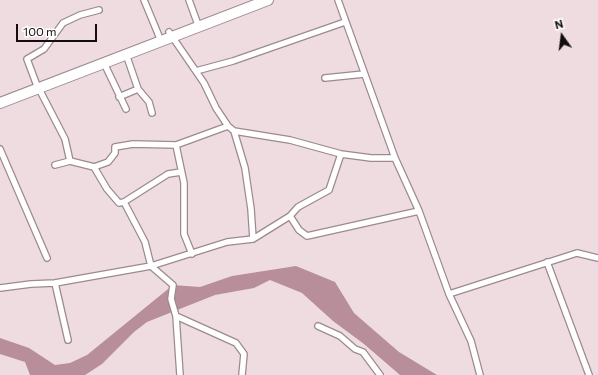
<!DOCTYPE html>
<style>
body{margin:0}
#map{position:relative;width:598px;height:375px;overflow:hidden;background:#efdce1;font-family:Commissioner,sans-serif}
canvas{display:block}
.north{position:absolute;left:542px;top:16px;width:40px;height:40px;-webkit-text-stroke:3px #fff;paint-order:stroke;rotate:346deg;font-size:11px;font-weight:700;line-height:16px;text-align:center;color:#140d0f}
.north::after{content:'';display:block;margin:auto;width:14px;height:18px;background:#140d0f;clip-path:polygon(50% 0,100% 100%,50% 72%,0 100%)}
.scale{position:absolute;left:16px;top:24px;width:81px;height:18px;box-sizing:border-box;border:2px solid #140d0f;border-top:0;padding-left:5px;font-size:12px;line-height:14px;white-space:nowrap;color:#140d0f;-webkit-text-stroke:3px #fff;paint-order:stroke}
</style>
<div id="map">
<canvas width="598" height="375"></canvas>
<div class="north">N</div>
<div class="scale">100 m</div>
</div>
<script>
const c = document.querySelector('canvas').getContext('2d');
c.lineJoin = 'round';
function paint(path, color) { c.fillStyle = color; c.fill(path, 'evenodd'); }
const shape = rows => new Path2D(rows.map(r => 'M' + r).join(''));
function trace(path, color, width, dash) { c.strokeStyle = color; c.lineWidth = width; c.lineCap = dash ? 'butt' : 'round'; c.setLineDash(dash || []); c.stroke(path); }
paint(shape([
 [296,266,335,282,354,313,399,352,437,375,400,375,364,344,333,321,302,293,270,280,254,288,215,295,147,322,134,332,102,364,85,375,30,375,25,362,0,354,0,338,29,348,55,365,70,363,87,355,173,285,200,287,232,276]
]), '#b78e9a');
const minor = shape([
 [144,0,161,41],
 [189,0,197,22],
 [338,0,395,158,419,211,449,294,471,341,480,375],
 [99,10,80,15,63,23,44,49,27,59,36,83,65,139,70,161,94,167,107,189,119,203,124,202,168,174,181,172],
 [169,32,204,83,216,108,228,126,234,131,245,168,251,209,253,239],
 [126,54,138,89,149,102,152,113],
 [104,63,126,109],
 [196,71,233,61,345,22],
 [325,78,364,74],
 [119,97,138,89],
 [234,131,290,140,341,154,371,158,395,158],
 [176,145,184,183,184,234,192,254],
 [0,149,47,258],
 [55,165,70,161],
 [94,167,108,162,115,153,115,147,133,144,176,145,228,126],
 [124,202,145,242,151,266,173,285,171,299,176,316,180,375],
 [290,216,299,230,307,236,419,211],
 [547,262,589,375],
 [55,283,68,340],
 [0,288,31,284,55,283,151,266,227,242,253,239,290,216,298,207,329,190,341,154],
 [449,294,577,253,598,258],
 [176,316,236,343,244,354,242,375],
 [318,326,340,336,355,349,363,352,380,375]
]);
const trunk = shape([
 [0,103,268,0]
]);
trace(minor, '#9c8a8f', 8);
trace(trunk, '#9c8a8f', 12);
trace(minor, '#fff', 5.5);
trace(trunk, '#fff', 10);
</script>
